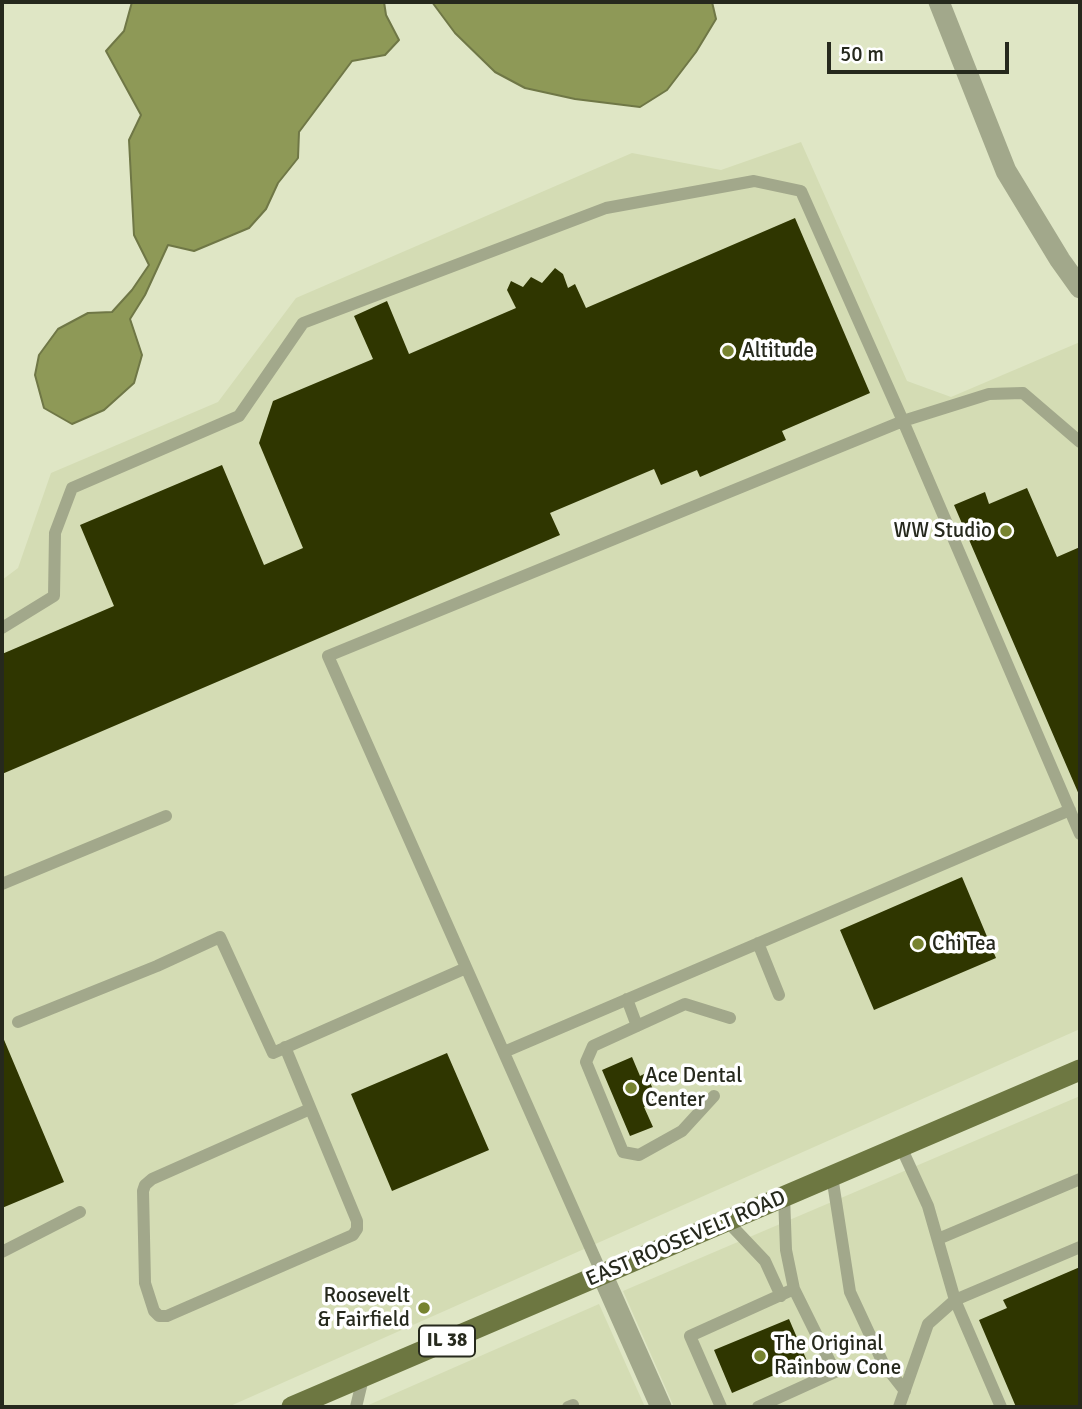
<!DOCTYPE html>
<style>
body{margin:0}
#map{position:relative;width:1082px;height:1409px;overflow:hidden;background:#dfe6c5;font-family:Signika,sans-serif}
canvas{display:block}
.frame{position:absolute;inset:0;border:4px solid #26291d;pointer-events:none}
.scale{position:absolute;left:827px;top:42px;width:182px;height:32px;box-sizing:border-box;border:4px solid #26291d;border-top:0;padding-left:9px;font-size:21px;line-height:24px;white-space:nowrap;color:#26291d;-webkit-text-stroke:5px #fff;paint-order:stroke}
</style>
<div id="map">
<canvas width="1082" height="1409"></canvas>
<div class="frame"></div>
<div class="scale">50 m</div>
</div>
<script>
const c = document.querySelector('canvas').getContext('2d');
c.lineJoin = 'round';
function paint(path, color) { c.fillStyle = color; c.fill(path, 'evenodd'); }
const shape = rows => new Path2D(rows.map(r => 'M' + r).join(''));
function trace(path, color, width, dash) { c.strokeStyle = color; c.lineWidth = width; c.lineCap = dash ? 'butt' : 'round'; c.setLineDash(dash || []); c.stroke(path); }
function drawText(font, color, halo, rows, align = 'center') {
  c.font = font + ' Signika,sans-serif'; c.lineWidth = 7; c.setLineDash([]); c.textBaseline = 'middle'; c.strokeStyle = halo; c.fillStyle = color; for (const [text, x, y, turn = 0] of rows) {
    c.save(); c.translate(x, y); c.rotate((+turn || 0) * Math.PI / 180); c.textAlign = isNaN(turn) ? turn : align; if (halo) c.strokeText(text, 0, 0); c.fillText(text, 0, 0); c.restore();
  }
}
paint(shape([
 [801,142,907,381,951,397,1080,342,1080,1029,228,1407,2,1407,2,580,18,568,51,473,218,402,296,298,632,153,721,170],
 [1080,1096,1080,1407,674,1407,623,1291],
 [599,1304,645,1407,364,1407]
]), '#d4dcb4');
const water = shape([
 [132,2,384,2,386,15,399,40,385,55,352,61,299,132,298,158,278,183,266,209,249,228,194,251,168,245,145,295,130,319,142,355,134,383,104,410,72,424,44,408,35,375,39,355,58,329,88,313,112,312,132,290,149,265,134,235,129,140,141,115,106,51,124,31,132,2],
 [432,2,712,2,716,19,696,52,667,90,640,107,575,99,525,88,495,72,455,33,432,2]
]);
paint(water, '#8e9957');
trace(water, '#6f7746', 2);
paint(shape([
 [795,218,870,393,782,431,786,440,700,477,697,470,661,485,654,469,550,513,560,535,2,774,2,654,114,606,80,525,222,465,264,565,303,548,259,443,273,401,373,359,354,316,387,301,409,354,516,308,507,290,511,281,523,287,531,277,542,283,555,268,563,274,568,288,575,284,586,308],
 [1027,488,1057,557,1080,547,1080,797,954,505,985,492,989,504],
 [962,877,996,958,874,1010,840,930],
 [2,1035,64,1182,2,1208],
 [447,1053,489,1150,392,1191,351,1094],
 [632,1057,640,1076,646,1073,658,1101,644,1107,653,1127,630,1136,602,1070],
 [1080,1267,1080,1407,1016,1407,979,1320,1007,1308,1003,1300],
 [789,1319,807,1361,732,1393,714,1350]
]), '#2f3600');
trace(shape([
 [2,628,54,596,55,533,72,488,239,416,303,323,606,208,754,181,801,191,903,421,1080,834],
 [2,884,166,816],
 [758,943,779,995],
 [627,999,637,1026],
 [18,1022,157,966,220,937,273,1053,466,968],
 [285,1047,357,1221,357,1229,353,1235,167,1316,159,1316,154,1311,145,1283,143,1191,145,1185,152,1179,310,1109],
 [504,1052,1070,810],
 [714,1096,682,1131,639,1155,623,1152,586,1062,593,1046,685,1004,730,1018],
 [832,1176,850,1292,883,1363,905,1391],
 [727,1221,765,1261,781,1296],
 [938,1239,1080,1179],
 [2,1252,80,1212],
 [602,1274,328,656,903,421,989,394,1023,393,1080,442],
 [356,1407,363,1378],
 [568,1407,573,1405,573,1407],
 [721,1407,690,1336,794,1289],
 [758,1407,835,1372,794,1289,786,1250,784,1196],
 [899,1407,928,1324,955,1300,928,1206,901,1147],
 [1001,1407,955,1300,1080,1247]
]), '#a2a88b', 12);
trace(shape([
 [939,2,1006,171,1060,260,1080,288],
 [602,1274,661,1407]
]), '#a2a88b', 21);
trace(shape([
 [292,1407,1080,1070]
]), '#6d7741', 21);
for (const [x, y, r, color] of [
 [728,351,7,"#778330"],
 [1006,531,7,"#778330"],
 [918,944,7,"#778330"],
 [631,1088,7,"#778330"],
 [424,1308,7,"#778330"],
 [760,1356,7,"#778330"]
]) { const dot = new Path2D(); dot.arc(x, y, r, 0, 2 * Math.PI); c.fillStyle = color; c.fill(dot); trace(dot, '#fff', 2.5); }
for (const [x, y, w] of [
 [447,1341,56]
]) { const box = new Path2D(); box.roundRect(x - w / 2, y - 15.5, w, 31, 5); c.fillStyle = '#fff'; c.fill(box); trace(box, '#26291d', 2); }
drawText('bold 19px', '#26291d', null, [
 ["IL 38",447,1341]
]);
drawText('21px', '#26291d', '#fff', [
 ["Altitude",742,351],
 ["WW Studio",992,531,"right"],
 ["Chi Tea",932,944],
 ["Ace Dental",645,1076],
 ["Center",645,1100],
 ["Roosevelt",410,1296,"right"],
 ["& Fairfield",410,1320,"right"],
 ["The Original",774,1344],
 ["Rainbow Cone",774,1368]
], 'left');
drawText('21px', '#26291d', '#fff', [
 ["EAST ROOSEVELT ROAD",686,1239,-23]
]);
</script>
